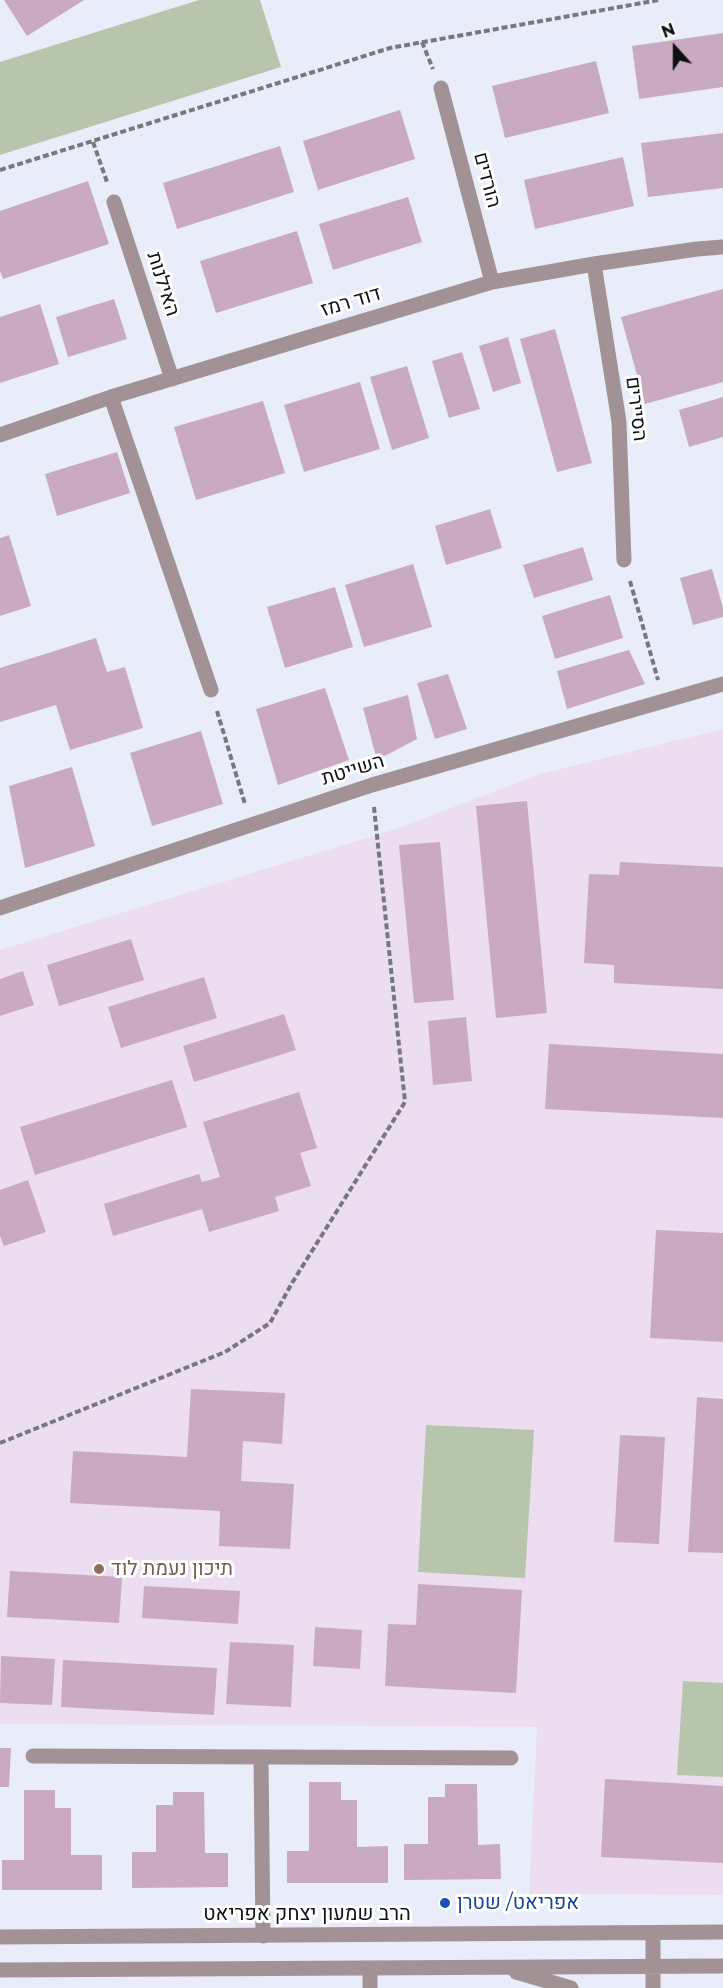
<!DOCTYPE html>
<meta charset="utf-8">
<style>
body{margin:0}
#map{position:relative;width:723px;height:1988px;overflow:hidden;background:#e9edf9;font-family:Montserrat,sans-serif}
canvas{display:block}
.north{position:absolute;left:645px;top:18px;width:60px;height:60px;-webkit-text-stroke:4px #fff;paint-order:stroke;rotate:339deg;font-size:16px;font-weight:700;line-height:24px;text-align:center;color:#101115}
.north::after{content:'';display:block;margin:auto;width:21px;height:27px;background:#101115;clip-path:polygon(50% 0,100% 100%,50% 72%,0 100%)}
</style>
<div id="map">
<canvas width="723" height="1988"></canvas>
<div class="north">N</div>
</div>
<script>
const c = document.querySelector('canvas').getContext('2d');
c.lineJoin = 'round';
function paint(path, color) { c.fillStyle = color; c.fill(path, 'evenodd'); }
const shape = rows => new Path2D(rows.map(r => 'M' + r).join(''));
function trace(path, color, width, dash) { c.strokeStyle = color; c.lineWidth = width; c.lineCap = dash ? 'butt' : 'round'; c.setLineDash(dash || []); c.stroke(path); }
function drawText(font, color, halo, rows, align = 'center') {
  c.font = font + ' Montserrat,Heebo,sans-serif'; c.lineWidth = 6; c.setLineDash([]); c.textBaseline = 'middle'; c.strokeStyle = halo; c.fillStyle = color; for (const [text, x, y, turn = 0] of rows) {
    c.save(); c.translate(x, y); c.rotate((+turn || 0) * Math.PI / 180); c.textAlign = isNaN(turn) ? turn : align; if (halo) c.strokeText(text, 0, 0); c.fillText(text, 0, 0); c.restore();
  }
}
paint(shape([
 [723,729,723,1895,529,1894,537,1727,0,1724,0,950,396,829,540,774]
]), '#edddf0');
paint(shape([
 [199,0,260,0,281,67,0,155,0,62],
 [426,1425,534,1430,525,1578,418,1572],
 [683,1681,723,1683,723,1777,677,1775]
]), '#b6c5ab');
paint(shape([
 [4,0,84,0,27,36],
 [723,33,723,87,639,99,632,46],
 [596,61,609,113,505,138,492,86],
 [400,110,415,159,318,190,303,141],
 [723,133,723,188,648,197,641,143],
 [280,146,294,192,177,229,163,183],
 [623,157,634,206,535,229,524,180],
 [88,181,109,244,3,279,0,271,0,211],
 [408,197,422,242,333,270,319,224],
 [297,231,313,283,216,313,200,261],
 [723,289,723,382,645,404,621,317],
 [114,299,127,339,68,357,56,317],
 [40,304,59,364,0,383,0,317],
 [555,329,592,463,557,472,520,339],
 [508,337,521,383,493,392,479,346],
 [462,352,480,409,449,418,432,361],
 [407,366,429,438,392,450,370,377],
 [360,382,380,449,304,472,284,405],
 [723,397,723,437,689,447,679,410],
 [263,401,285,473,196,500,174,427],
 [117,452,130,493,57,516,45,474],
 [490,509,502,548,446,565,435,526],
 [9,535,31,606,0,616,0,538],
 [583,547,593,580,534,598,523,565],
 [413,564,432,627,364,647,345,585],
 [712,569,723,608,723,617,693,625,680,578],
 [335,587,353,647,285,668,267,607],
 [610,595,623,638,555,659,542,616],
 [96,638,107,672,125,667,143,728,70,750,56,705,0,722,0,668],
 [629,650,645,684,567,709,557,671],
 [448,674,467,729,435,739,417,683],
 [325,688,349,760,278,785,256,709],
 [408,695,417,739,377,760,363,708],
 [201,731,223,804,152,826,130,753],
 [72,767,95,846,25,868,9,786],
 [527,801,547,1013,496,1018,476,806],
 [440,842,454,1000,414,1003,399,845],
 [620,862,723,867,723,989,614,983,614,965,584,963,589,874,619,875],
 [131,939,144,980,59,1006,47,965],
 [23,971,34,1005,0,1016,0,979],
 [204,977,217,1018,121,1048,108,1007],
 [284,1014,296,1050,194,1082,183,1046],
 [466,1017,472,1081,433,1085,428,1021],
 [549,1044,723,1054,723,1118,545,1109],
 [172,1080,187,1127,35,1175,20,1127],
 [299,1092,317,1148,300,1153,311,1186,275,1197,279,1211,209,1232,202,1209,113,1236,104,1204,199,1174,202,1182,220,1177,203,1122],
 [28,1180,46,1232,4,1246,0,1236,0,1190],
 [656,1230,723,1233,723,1342,650,1338],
 [191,1389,285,1393,282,1444,243,1441,241,1481,294,1484,290,1549,219,1546,220,1511,70,1503,73,1451,187,1457],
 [697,1397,723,1399,723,1553,688,1552],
 [620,1435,665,1437,659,1544,614,1542],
 [10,1571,122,1577,119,1623,7,1617],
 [418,1584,522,1590,516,1693,385,1686,388,1624,416,1625],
 [144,1586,240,1591,238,1624,142,1618],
 [315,1627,362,1630,360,1669,313,1666],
 [230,1642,294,1645,291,1707,226,1704],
 [1,1656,55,1659,52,1705,0,1703],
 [63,1660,217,1668,214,1715,61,1707],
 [0,1748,11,1748,9,1787,0,1787],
 [605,1779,723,1786,723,1863,601,1857],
 [309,1782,341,1782,341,1800,357,1800,357,1847,388,1846,388,1883,287,1883,287,1851,309,1851],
 [445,1784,477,1784,478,1845,500,1844,501,1879,404,1880,404,1844,428,1844,428,1797,445,1797],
 [24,1790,55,1790,55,1808,71,1808,71,1855,102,1855,102,1890,2,1890,2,1860,24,1860],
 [173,1792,204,1792,205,1853,228,1853,228,1887,132,1888,132,1852,156,1852,156,1805,173,1805]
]), '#caaac0');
trace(shape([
 [422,42,433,69],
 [93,142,107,182],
 [0,170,390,48,659,0],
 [630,581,658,680],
 [217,711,245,804],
 [0,1443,225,1352,270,1323,292,1283,405,1102,374,807]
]), '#75787f', 4, [6, 3]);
trace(shape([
 [33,1756,511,1758],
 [261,1757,263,1936]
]), '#a39295', 15);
trace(shape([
 [441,88,492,282],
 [114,202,172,379],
 [594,264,619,422,624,560],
 [111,397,211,690],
 [0,435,111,397,492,282,594,264,697,249,723,247],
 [0,908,372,785,723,684],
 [370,1988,370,1969]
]), '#a39295', 15);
trace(shape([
 [653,1933,653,1988],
 [0,1937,723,1932],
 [0,1970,723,1966],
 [516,1972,571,1988]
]), '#a39295', 15);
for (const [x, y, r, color] of [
 [99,1569,6,"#8d6e63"],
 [445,1903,6,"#1a4fb4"]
]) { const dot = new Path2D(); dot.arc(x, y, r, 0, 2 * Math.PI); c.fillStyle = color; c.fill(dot); trace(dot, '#fff', 2); }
drawText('20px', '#101115', '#fff', [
 ["הורדים",487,180,75],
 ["האילנות",163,284,72],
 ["דוד רמז",351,302,-17],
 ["הסיירים",636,409,83],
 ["השייטת",353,770,-17],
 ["הרב שמעון יצחק אפריאט",307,1914]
]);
drawText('20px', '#785e54', '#fff', [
 ["תיכון נעמת לוד",111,1569]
], 'left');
drawText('20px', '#164399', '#fff', [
 ["אפריאט/ שטרן",457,1903]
], 'left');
</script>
